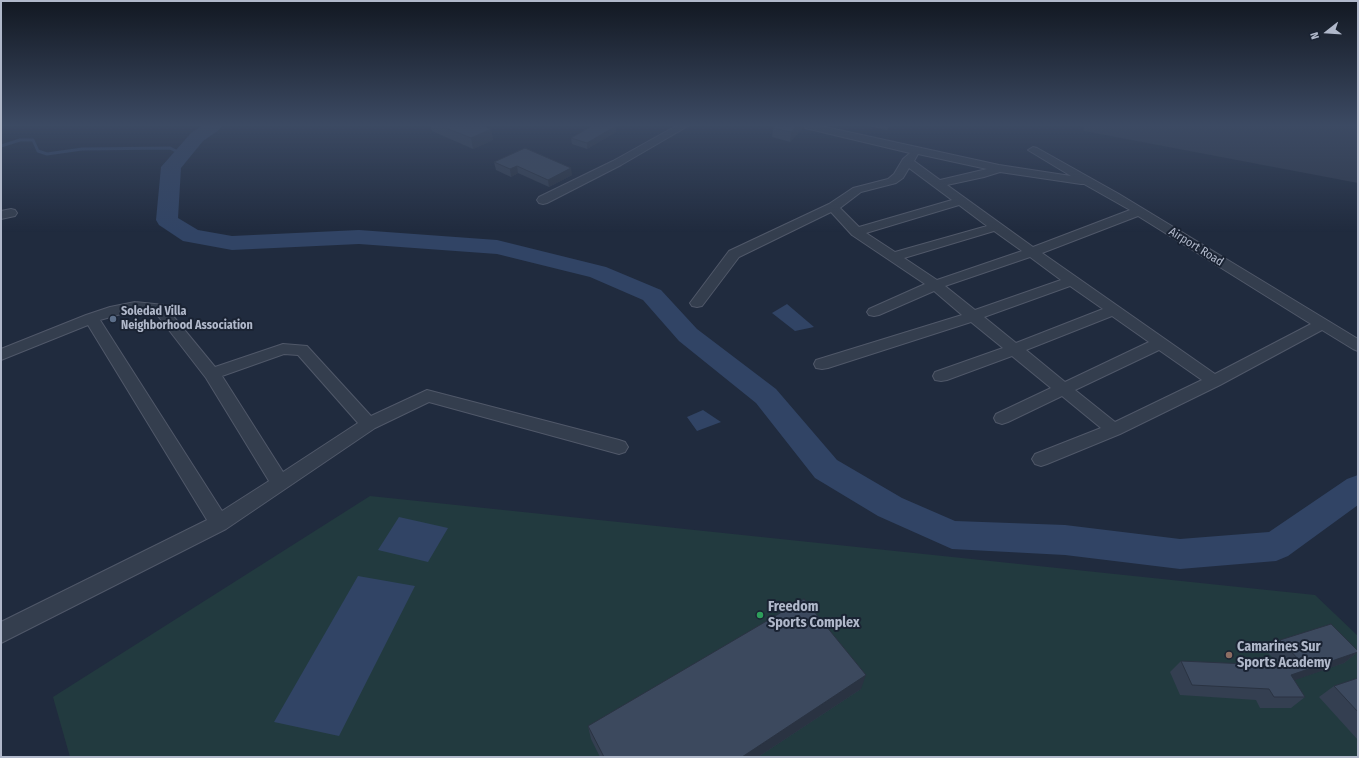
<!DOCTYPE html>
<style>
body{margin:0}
#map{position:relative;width:1359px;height:758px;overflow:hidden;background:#202b3e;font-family:"Fira Sans Condensed",sans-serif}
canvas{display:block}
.frame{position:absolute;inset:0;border:2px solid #b0b8ca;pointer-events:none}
.north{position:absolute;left:1307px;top:12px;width:40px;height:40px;-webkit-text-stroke:3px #1a2333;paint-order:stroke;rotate:253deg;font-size:11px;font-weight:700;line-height:16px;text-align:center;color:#b0b8ca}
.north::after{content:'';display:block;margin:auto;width:14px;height:18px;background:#b0b8ca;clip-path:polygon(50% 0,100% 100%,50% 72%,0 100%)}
</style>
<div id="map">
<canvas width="1359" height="758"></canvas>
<div class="frame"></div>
<div class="north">N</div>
</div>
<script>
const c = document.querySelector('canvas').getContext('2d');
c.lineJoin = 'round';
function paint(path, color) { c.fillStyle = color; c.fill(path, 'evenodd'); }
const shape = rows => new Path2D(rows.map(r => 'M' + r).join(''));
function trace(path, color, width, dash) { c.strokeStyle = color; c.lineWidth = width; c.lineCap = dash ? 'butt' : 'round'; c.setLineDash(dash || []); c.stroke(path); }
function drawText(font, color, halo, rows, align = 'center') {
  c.font = font + ' "Fira Sans Condensed",sans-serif'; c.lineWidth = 4; c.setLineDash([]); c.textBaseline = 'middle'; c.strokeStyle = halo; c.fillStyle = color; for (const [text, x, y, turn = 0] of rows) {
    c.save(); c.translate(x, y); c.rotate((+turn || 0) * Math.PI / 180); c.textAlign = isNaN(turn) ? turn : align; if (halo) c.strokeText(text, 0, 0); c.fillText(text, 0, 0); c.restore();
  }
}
paint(shape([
 [1083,126,1358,126,1358,183,1084,131]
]), '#2e384b');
paint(shape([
 [370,496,1315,595,1358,636,1358,757,70,757,53,697]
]), '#223a3f');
paint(shape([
 [787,304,814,327,795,331,772,313],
 [703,410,721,422,697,431,687,417],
 [399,517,448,528,428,562,378,550],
 [358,576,415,586,339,736,274,722]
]), '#314465');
trace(shape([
 [1,146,20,140,33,140,38,151,47,154,82,149,170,148,182,154]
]), '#314465', 3);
paint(shape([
 [201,126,222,126,219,130,203,141,181,168,178,218,198,230,232,236,359,230,497,240,606,267,661,290,697,329,776,389,837,460,902,498,955,521,1065,525,1180,539,1269,532,1347,479,1358,475,1358,505,1288,556,1276,561,1180,569,1065,555,952,549,878,516,815,478,756,403,679,341,643,300,590,277,497,254,359,244,232,250,183,241,159,225,156,220,161,167,191,133,201,126]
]), '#314465');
const street = shape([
 [676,126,688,126,621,165,547,203,543,204,539,203,537,200,539,197,613,161,676,126],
 [804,126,821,126,999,165,1071,176,1028,150,1033,147,1037,148,1119,194,1358,339,1358,351,1353,349,1322,330,1220,385,1120,434,1047,464,1041,466,1035,464,1032,459,1035,454,1101,428,1062,396,1008,422,1002,424,996,422,994,418,996,414,1051,388,1012,356,947,380,941,381,935,380,933,376,935,372,1003,348,971,322,828,368,822,369,816,368,814,364,816,360,962,315,934,291,879,315,874,316,869,315,867,312,869,309,925,284,852,235,831,212,739,257,702,306,697,307,692,306,690,303,729,251,829,204,853,188,888,179,894,174,903,159,910,153,805,128,804,126],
 [918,154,987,169,940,180,914,161,918,154],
 [909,168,952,200,859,227,840,208,861,192,896,183,903,178,909,168],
 [1000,172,1081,184,1084,184,1130,210,1033,247,947,185,984,177,1000,172],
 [959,205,987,226,895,252,866,233,959,205],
 [1138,216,1311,324,1215,374,1042,253,1138,216],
 [994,231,1022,251,937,280,904,258,994,231],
 [1030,257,1061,280,975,310,945,286,1030,257],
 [1070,286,1103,309,1016,343,984,317,1070,286],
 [1112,316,1149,342,1065,382,1026,350,1112,316],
 [1159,350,1202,380,1115,422,1075,390,1159,350],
 [11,209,15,210,17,213,15,216,1,219,1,211,11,209],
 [135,302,164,305,215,367,283,344,307,346,371,416,427,390,619,440,625,442,628,447,625,452,619,454,429,402,375,428,226,529,1,643,1,622,207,520,88,325,1,360,1,349,86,315,110,307,135,302],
 [135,310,155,312,206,378,269,481,222,511,100,320,135,310],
 [284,354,298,355,358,423,283,472,222,376,284,354]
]);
trace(street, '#505869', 2);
paint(street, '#343e4e');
paint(shape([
 [430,126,483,126,491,129,493,140,473,149,432,131],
 [871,126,891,126,887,130,871,127],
 [773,128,803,128,790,142,772,137],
 [616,132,587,149,572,144,571,138],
 [494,162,572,175,549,187,518,173,511,177,496,170],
 [1280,640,1358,652,1344,663,1294,680,1305,697,1291,708,1260,708,1256,700,1180,695,1170,672,1181,661,1247,664,1279,664,1267,652],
 [1358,678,1358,740,1319,697,1334,686],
 [861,689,758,757,600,757,591,739,588,726]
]), '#343f51');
paint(shape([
 [616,126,616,132,587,149,587,143],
 [797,126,804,126,803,128,790,142,791,132],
 [888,126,891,126,887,130],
 [491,129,493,140,473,149,471,138],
 [517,166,518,173,511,177,510,169],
 [571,168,572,175,549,187,548,180],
 [1358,652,1344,663,1278,686,1291,675],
 [866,675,861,689,758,757,742,757]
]), '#2a3342');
const building = shape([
 [441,126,483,126,491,129,471,138,441,126],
 [592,126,616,126,587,143,571,138,592,126],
 [775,126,797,126,791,132,773,128,775,126],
 [525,148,571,168,548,180,517,166,510,169,494,162,525,148],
 [804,599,866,675,742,757,604,757,588,726,804,599],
 [1331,624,1358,651,1358,652,1291,675,1305,697,1274,697,1269,689,1192,685,1181,661,1247,664,1303,664,1280,640,1331,624],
 [1358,678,1358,712,1334,686,1358,678]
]);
paint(building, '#3c495e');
trace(building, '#2a3342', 1);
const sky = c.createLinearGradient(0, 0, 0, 232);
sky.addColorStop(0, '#121822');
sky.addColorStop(0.54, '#3c4a63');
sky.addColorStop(1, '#3c4a6300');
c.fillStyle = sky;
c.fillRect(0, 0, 1359, 232);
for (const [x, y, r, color] of [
 [113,319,4,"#5c6f8a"],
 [760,615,4,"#2e9e5b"],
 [1229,655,4,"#8d6e63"]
]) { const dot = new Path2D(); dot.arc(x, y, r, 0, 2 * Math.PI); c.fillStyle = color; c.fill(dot); trace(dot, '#1a2333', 1.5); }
drawText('12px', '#b0b8ca', '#1a2333', [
 ["Airport Road",1196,247,32]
]);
drawText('bold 12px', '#b0b8ca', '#1a2333', [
 ["Soledad Villa",121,312],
 ["Neighborhood Association",121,326]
], 'left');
drawText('bold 14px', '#b0b8ca', '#1a2333', [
 ["Freedom",768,607],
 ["Sports Complex",768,623],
 ["Camarines Sur",1237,647],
 ["Sports Academy",1237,663]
], 'left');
</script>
